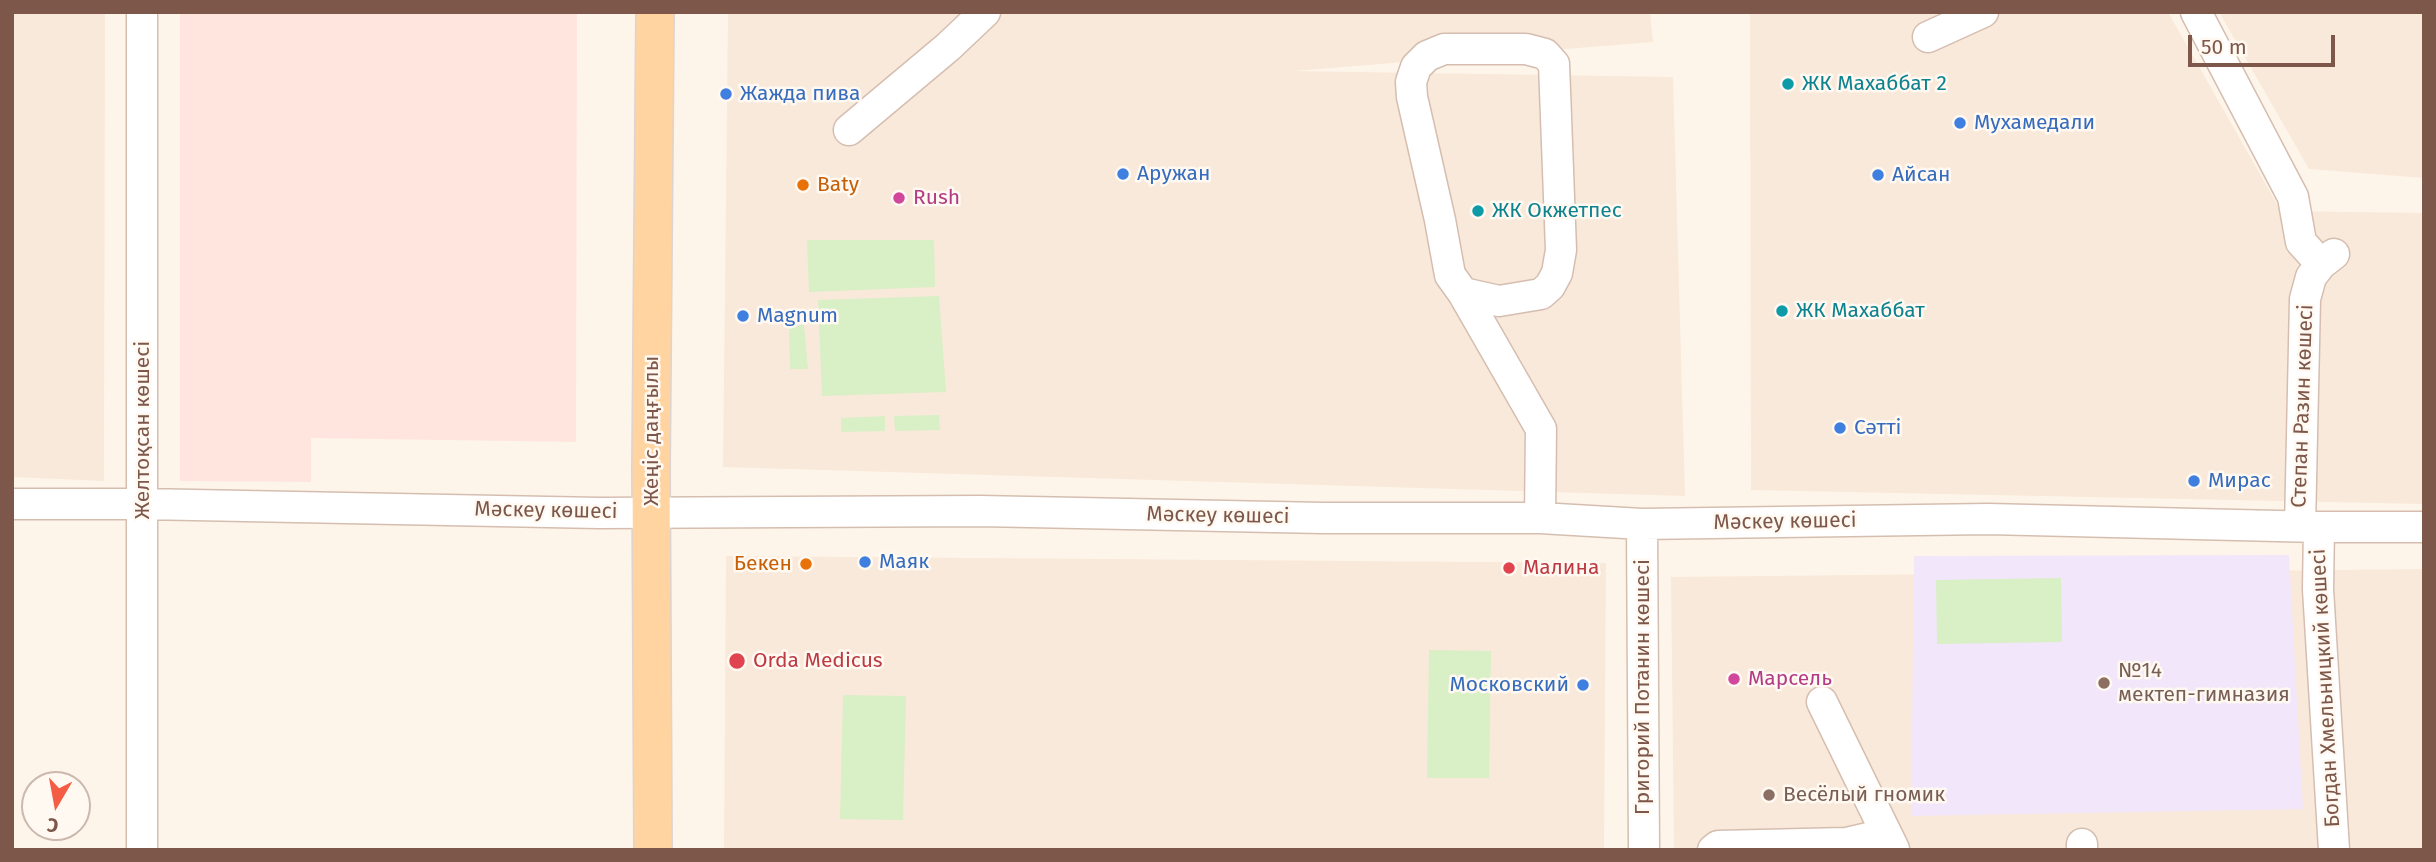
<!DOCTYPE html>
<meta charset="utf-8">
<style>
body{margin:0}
#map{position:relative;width:2436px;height:862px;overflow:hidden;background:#fef5ea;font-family:"Fira Sans",sans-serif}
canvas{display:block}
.frame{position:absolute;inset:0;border:14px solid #7d5749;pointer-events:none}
.north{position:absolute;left:21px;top:771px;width:70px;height:70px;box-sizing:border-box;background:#fff9f2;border:2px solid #cbb8ae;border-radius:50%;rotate:190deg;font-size:19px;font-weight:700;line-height:28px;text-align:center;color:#7d5749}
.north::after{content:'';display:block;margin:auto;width:24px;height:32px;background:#f45d43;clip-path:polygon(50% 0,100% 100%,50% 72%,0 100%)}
.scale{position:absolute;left:2188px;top:35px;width:147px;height:32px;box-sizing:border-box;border:4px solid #7d5749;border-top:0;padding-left:9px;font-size:21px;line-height:24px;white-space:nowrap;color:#7d5749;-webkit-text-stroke:5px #fff9f2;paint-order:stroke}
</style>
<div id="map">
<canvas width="2436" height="862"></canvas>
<div class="frame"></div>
<div class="north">С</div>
<div class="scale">50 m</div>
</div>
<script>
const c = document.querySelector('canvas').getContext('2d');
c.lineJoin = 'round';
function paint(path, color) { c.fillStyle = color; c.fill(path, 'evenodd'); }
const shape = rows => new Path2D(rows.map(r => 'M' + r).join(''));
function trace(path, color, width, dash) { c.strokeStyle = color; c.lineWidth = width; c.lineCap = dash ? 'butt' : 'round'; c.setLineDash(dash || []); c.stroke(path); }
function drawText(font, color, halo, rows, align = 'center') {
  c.font = font + ' "Fira Sans",sans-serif'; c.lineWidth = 5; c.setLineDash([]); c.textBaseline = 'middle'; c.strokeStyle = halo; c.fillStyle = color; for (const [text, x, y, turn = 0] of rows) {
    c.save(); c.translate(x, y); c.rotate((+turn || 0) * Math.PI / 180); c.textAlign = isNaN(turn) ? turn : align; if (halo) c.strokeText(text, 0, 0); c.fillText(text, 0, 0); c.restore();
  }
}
paint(shape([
 [12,12,105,12,104,481,12,477],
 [728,12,1650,12,1653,42,1294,71,1673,77,1685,496,723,467],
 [1750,12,2168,12,2281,211,2424,213,2424,504,1751,490],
 [2219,12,2424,12,2424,178,2309,169],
 [726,556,1606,563,1604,850,724,850],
 [2424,569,2424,850,1674,850,1671,577]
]), '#f9e9da');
paint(shape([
 [180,12,577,12,576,442,311,438,311,482,180,481]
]), '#ffe5dd');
paint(shape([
 [2289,555,2303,809,1911,816,1914,556]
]), '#f2e6fb');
paint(shape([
 [807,240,934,240,935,287,809,292],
 [939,296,946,392,822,396,818,300],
 [804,325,808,369,790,369,789,326],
 [939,415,940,430,895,431,894,416],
 [885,416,885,431,841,432,841,418],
 [2061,578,2062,642,1937,644,1936,580],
 [1429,650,1491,651,1489,778,1427,778],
 [843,695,906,696,903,820,840,819]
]), '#d9efc5');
const minor = shape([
 [2196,12,2293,197,2301,242,2321,264],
 [1928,37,1983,12],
 [849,130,948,47,985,12],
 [1463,293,1499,301,1541,294,1550,286,1557,273,1561,250,1554,64,1545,54,1526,49,1444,49,1427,56,1416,67,1411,82,1412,97,1440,220,1450,275,1463,293,1541,429,1540,518],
 [12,504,143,504,599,513,980,511,1323,518,1540,518,1642,524,1988,519,2319,527,2424,527],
 [1642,524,1644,850],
 [2300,526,2305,299,2311,277,2321,264,2334,254],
 [2319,527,2318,589,2334,850],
 [1822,702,1894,849],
 [142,849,142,12],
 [1713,850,1718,846,1846,843,1885,834],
 [2082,850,2082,844]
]);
const major = shape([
 [653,850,651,469,655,12]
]);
trace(minor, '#d5beb0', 33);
trace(major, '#ddd3d0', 40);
trace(minor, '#fff', 30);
trace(major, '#ffd4a0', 37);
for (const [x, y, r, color] of [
 [1788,84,7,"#0f9aa8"],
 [726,94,7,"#3f7fe0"],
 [1960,123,7,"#3f7fe0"],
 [1123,174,7,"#3f7fe0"],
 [1878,175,7,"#3f7fe0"],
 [803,185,7,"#e8710a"],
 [899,198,7,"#d1479c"],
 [1478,211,7,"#0f9aa8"],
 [1782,311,7,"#0f9aa8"],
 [743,316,7,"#3f7fe0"],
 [1840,428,7,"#3f7fe0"],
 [2194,481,7,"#3f7fe0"],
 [865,562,7,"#3f7fe0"],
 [806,564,7,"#e8710a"],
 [1509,568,7,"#e0444e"],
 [737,661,9,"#e0444e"],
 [1734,679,7,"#d1479c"],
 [2104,683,7,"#8d6e63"],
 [1583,685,7,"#3f7fe0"],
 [1769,795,7,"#8d6e63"]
]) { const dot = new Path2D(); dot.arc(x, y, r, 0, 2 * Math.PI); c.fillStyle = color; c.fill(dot); trace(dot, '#fff9f2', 2.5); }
drawText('21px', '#0d838f', '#fff9f2', [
 ["ЖК Махаббат 2",1802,84],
 ["ЖК Окжетпес",1492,211],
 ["ЖК Махаббат",1796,311]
], 'left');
drawText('21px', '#366cbe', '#fff9f2', [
 ["Жажда пива",740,94],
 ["Мухамедали",1974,123],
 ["Аружан",1137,174],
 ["Айсан",1892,175],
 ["Magnum",757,316],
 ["Сәтті",1854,428],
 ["Мирас",2208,481],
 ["Маяк",879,562],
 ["Московский",1569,685,"right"]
], 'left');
drawText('21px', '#c56008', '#fff9f2', [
 ["Baty",817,185],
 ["Бекен",792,564,"right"]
], 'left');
drawText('21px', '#b23c85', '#fff9f2', [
 ["Rush",913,198],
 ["Марсель",1748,679]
], 'left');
drawText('21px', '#7d5749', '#fff9f2', [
 ["Степан Разин көшесі",2303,406,-88],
 ["Желтоқсан көшесі",143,430,-90],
 ["Жеңіс даңғылы",652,431,-90],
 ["Мәскеу көшесі",546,511,1],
 ["Мәскеу көшесі",1218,516,1],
 ["Мәскеу көшесі",1785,522,-1],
 ["Григорий Потанин көшесі",1643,687,-90],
 ["Богдан Хмельницкий көшесі",2326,688,-93]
]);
drawText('21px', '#be3a42', '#fff9f2', [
 ["Малина",1523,568],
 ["Orda Medicus",753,661]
], 'left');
drawText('21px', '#785e54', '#fff9f2', [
 ["№14",2118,671],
 ["мектеп-гимназия",2118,695],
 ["Весёлый гномик",1783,795]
], 'left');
</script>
